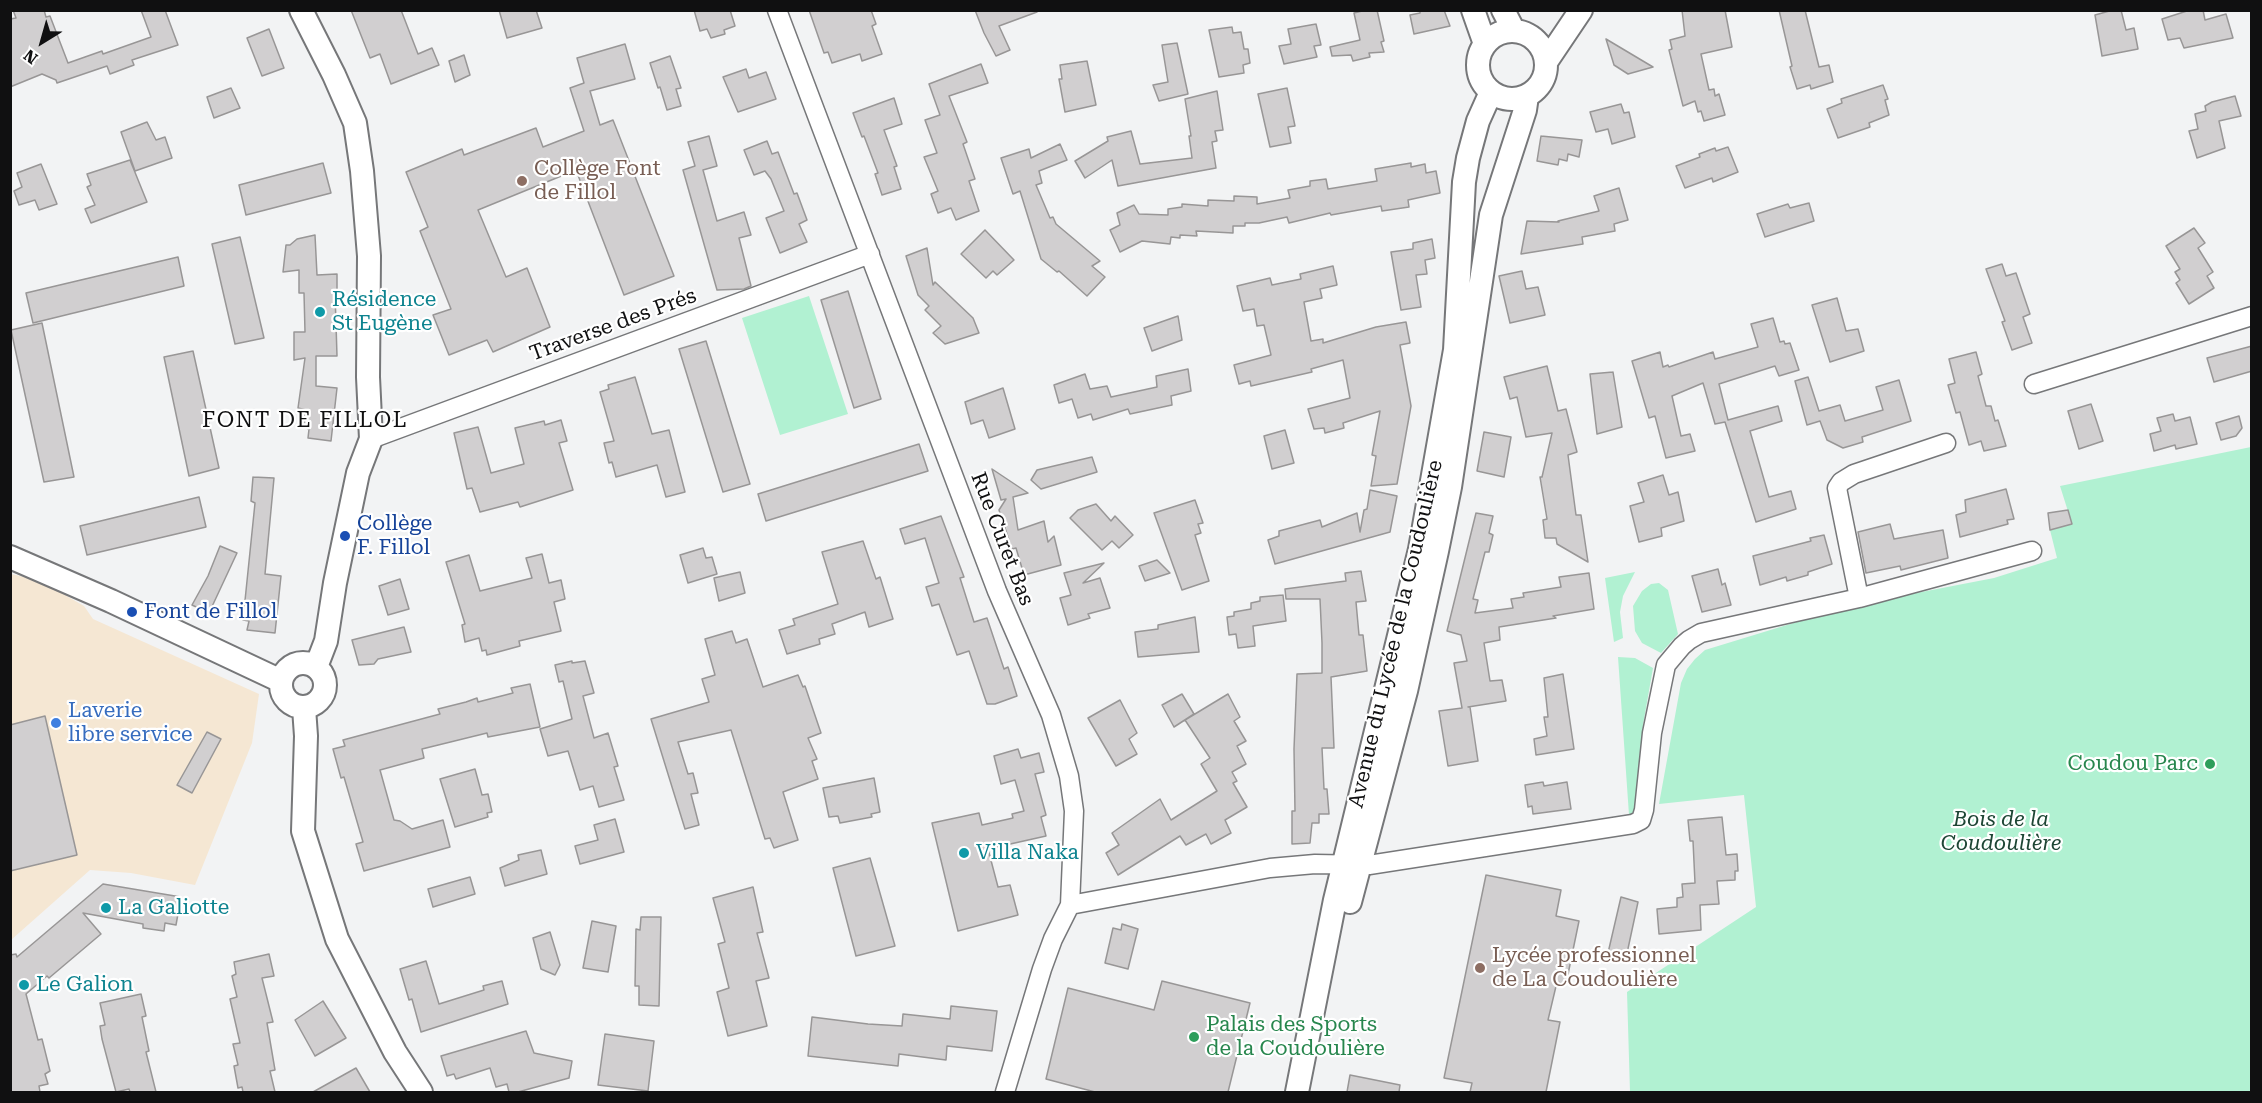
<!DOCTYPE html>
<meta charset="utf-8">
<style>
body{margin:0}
#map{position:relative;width:2262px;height:1103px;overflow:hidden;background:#f2f3f4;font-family:"Roboto Serif",serif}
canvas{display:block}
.frame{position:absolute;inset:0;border:12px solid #101011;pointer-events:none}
.north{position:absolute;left:12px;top:12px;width:60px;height:60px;-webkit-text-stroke:4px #fff;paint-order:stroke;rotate:217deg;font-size:16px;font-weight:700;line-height:24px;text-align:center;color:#101011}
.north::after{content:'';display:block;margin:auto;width:21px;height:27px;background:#101011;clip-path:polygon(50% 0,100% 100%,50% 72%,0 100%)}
</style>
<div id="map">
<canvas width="2262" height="1103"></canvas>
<div class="frame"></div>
<div class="north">N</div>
</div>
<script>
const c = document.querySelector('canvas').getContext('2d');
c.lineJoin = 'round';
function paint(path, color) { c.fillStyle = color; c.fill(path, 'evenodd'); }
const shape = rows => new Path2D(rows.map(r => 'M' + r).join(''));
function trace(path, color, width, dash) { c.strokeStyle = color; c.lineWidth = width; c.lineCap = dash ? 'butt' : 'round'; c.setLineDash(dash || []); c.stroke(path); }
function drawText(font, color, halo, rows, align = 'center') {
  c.font = font + ' "Roboto Serif",serif'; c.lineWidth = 4.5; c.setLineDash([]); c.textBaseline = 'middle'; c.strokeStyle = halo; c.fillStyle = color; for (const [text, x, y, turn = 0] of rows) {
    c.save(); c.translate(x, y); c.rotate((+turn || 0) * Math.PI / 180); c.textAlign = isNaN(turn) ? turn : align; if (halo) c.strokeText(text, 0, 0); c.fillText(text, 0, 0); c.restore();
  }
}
paint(shape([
 [11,574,39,580,84,606,93,619,259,694,252,743,195,885,131,873,90,870,11,940]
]), '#f5e7d3');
paint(shape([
 [809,296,848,414,780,435,742,318],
 [2251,447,2251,1092,1630,1092,1627,992,1756,907,1744,795,1659,804,1681,683,1687,669,1695,659,1705,650,1849,606,1994,578,2057,558,2050,530,2072,524,2060,486],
 [1635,572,1623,596,1620,612,1623,638,1614,642,1605,578],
 [1659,583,1668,590,1678,634,1661,653,1642,643,1635,631,1633,606,1642,591,1651,584],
 [1618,657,1635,658,1653,668,1643,725,1635,812,1629,815]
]), '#b1f1d2');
const building = shape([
 [13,10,44,10,46,17,50,16,68,63,102,51,103,54,151,37,141,10,165,10,178,45,132,60,134,65,110,74,107,66,57,83,56,80,42,74,10,87,10,19,16,18,13,10],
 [351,10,401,10,418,54,432,48,439,65,391,84,380,54,370,58,351,10],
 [499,10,536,10,542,28,507,38,499,10],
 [694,10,730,10,735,26,724,30,725,34,711,38,707,29,700,31,694,10],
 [809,10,871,10,876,24,872,26,882,54,862,61,860,54,832,63,828,52,824,53,809,10],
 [975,10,1036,10,1037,12,999,26,1010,50,996,56,984,33,975,10],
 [1366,10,1377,10,1384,41,1381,42,1384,52,1369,53,1370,57,1353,61,1351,55,1332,56,1330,47,1360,40,1354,13,1366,10],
 [1420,10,1444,10,1450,26,1414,34,1410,15,1420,13,1420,10],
 [1682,10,1725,10,1732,47,1701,54,1709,90,1714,89,1715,96,1719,94,1725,115,1704,121,1701,111,1698,112,1695,101,1683,106,1669,50,1672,49,1670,40,1685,36,1682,10],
 [1779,10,1805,10,1819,67,1829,65,1833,82,1811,89,1810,85,1797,89,1790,67,1792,66,1779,10],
 [2113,10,2121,10,2126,30,2134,28,2138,49,2102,56,2095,15,2113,10],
 [2190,10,2203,10,2205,20,2226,14,2233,38,2184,48,2180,38,2168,40,2162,19,2190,10],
 [1316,24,1321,45,1314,46,1317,57,1284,64,1279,46,1291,44,1288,29,1316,24],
 [1232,27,1233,33,1241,32,1244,49,1248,49,1250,63,1243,65,1244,73,1219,77,1209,30,1232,27],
 [269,29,284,68,262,76,247,38,269,29],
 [1606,39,1653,67,1628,74,1614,65,1606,39],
 [1177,43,1188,94,1159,101,1153,85,1168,82,1162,45,1177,43],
 [625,44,635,79,590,91,600,125,613,120,674,276,624,295,576,170,478,210,506,277,527,268,550,327,493,352,487,340,449,355,433,315,451,309,420,231,428,227,406,172,462,149,464,155,536,128,543,147,584,131,570,88,584,83,577,58,625,44],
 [464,55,470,75,455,82,449,61,464,55],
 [670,56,681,88,676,89,681,106,667,110,660,87,658,88,650,63,670,56],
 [1087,61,1096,105,1065,112,1059,79,1062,79,1060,65,1087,61],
 [981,64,988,83,949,96,967,142,963,144,975,179,969,181,979,211,956,220,951,208,938,213,931,194,938,191,924,157,937,153,925,120,940,115,929,84,981,64],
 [746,69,749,78,766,72,776,99,738,112,723,77,746,69],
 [1883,85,1888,99,1885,100,1889,115,1869,123,1870,127,1838,138,1827,109,1842,103,1841,99,1883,85],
 [231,88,240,108,214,118,207,97,231,88],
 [1287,88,1295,126,1288,127,1291,143,1270,147,1258,94,1287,88],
 [1217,91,1223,130,1215,131,1217,141,1212,142,1216,168,1118,186,1112,160,1085,178,1075,161,1108,141,1107,137,1131,131,1140,164,1192,158,1189,136,1191,136,1185,99,1217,91],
 [2235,96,2241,116,2219,121,2225,148,2197,158,2189,131,2198,129,2195,114,2206,111,2205,106,2212,102,2235,96],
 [894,98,902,124,884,130,897,166,894,167,901,189,882,195,875,174,878,173,864,136,862,137,853,113,894,98],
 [1621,104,1624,113,1629,112,1635,137,1612,144,1608,129,1596,132,1590,112,1621,104],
 [147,122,156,140,165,137,172,158,135,171,121,132,147,122],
 [709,136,717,166,703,170,717,221,744,212,751,235,739,238,751,286,744,289,717,290,683,170,695,166,688,142,709,136],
 [1541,136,1582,140,1579,157,1568,154,1567,161,1559,159,1558,165,1537,161,1541,136],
 [767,141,772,154,778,152,794,194,797,193,807,220,799,224,807,242,780,253,766,218,784,211,771,179,765,171,754,175,744,150,767,141],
 [1060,144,1067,160,1039,171,1042,183,1036,185,1050,218,1053,217,1056,224,1100,261,1092,266,1105,277,1087,296,1059,271,1057,272,1041,259,1020,191,1013,194,1001,158,1029,149,1031,158,1060,144],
 [1728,147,1738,172,1713,182,1712,178,1685,188,1676,166,1700,157,1699,154,1715,148,1716,151,1728,147],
 [130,160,147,202,91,223,85,209,95,205,87,187,91,185,87,174,130,160],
 [323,163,331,193,246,215,239,185,323,163],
 [1411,163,1411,167,1425,164,1426,173,1436,171,1440,193,1408,200,1409,207,1382,211,1381,206,1331,215,1330,213,1289,223,1287,217,1259,223,1245,223,1245,226,1233,226,1233,233,1196,231,1197,236,1180,235,1180,238,1171,237,1170,244,1142,241,1120,252,1110,230,1120,225,1117,213,1134,205,1139,214,1168,215,1168,209,1182,207,1182,204,1208,206,1208,200,1234,201,1234,196,1257,197,1257,204,1290,198,1288,190,1310,186,1310,181,1326,179,1328,189,1377,181,1375,169,1411,163],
 [41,164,57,204,39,210,35,200,19,205,14,191,22,187,17,173,41,164],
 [1619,188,1628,220,1614,224,1615,231,1582,237,1583,244,1521,254,1527,221,1559,222,1558,221,1599,211,1594,196,1619,188],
 [1809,203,1814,221,1765,237,1757,214,1788,204,1790,208,1809,203],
 [2194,228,2205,243,2198,248,2213,272,2207,276,2214,288,2189,304,2176,283,2180,280,2175,272,2180,269,2166,246,2194,228],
 [985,230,1014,260,997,275,993,271,986,278,961,254,985,230],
 [315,235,317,275,337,274,337,291,335,292,337,356,316,356,316,386,337,388,331,441,308,438,309,429,303,427,306,410,298,408,305,358,294,360,294,332,305,332,304,293,299,293,299,270,283,272,286,245,290,245,297,239,315,235],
 [240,237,264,338,235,344,212,244,240,237],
 [1432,239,1435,258,1425,260,1427,274,1416,275,1421,307,1401,310,1391,252,1413,249,1413,243,1432,239],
 [927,248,933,285,935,282,973,318,979,333,945,344,933,333,941,326,925,310,929,306,918,295,906,256,927,248],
 [178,257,184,286,33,323,26,293,178,257],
 [2002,264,2006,276,2016,273,2030,314,2023,317,2032,343,2012,350,2002,322,2005,321,1986,269,2002,264],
 [1333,266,1337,285,1320,289,1322,298,1304,302,1311,341,1323,339,1323,343,1376,327,1406,322,1410,343,1400,345,1411,406,1397,484,1371,486,1376,456,1372,455,1380,411,1343,423,1344,428,1325,433,1324,428,1314,429,1308,409,1350,398,1343,360,1311,369,1312,372,1251,386,1250,381,1239,384,1234,365,1271,355,1264,325,1257,326,1254,309,1243,311,1237,286,1270,278,1272,285,1301,279,1300,274,1333,266],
 [1522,271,1526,289,1538,287,1545,315,1510,323,1499,276,1522,271],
 [848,291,881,399,854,408,821,300,848,291],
 [1837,298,1846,331,1858,329,1864,351,1830,362,1812,305,1837,298],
 [1178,316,1182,340,1152,351,1144,328,1178,316],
 [1773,318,1780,342,1784,341,1785,344,1790,343,1799,370,1779,376,1775,366,1719,384,1728,420,1778,406,1782,421,1750,431,1769,497,1791,491,1796,509,1756,522,1725,422,1715,424,1703,383,1672,396,1681,436,1690,434,1695,451,1666,458,1655,416,1649,418,1632,361,1660,352,1663,367,1668,365,1669,367,1713,352,1715,359,1758,347,1751,324,1773,318],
 [42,323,74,477,44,482,11,330,42,323],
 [706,341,750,484,723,492,679,349,706,341],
 [2252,346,2252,371,2214,382,2207,358,2252,346],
 [193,351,219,468,189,476,164,357,193,351],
 [1976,352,1982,374,1978,376,1986,406,1991,406,1995,421,1998,420,2006,446,1984,451,1981,441,1969,445,1960,412,1956,413,1948,385,1955,383,1949,359,1976,352],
 [1547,366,1558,411,1566,409,1577,452,1568,455,1576,515,1581,515,1588,562,1557,544,1556,538,1545,538,1543,520,1547,519,1540,477,1542,477,1552,433,1526,437,1517,397,1510,399,1504,377,1547,366],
 [1188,369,1191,391,1171,396,1172,405,1130,414,1128,409,1093,420,1091,414,1078,418,1072,399,1059,403,1054,385,1085,374,1090,389,1107,386,1111,397,1157,387,1156,376,1188,369],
 [1613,372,1622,427,1597,434,1590,374,1613,372],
 [635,377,652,434,669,430,685,492,666,497,657,465,616,477,612,462,609,463,604,443,614,441,600,392,609,389,608,385,635,377],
 [1808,377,1819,411,1840,405,1845,421,1883,410,1876,387,1899,380,1911,421,1862,437,1863,442,1843,448,1827,440,1820,421,1807,425,1795,381,1808,377],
 [1003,388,1015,429,989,438,983,420,971,424,965,402,1003,388],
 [2091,404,2103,441,2079,449,2068,411,2091,404],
 [2173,414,2175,421,2190,417,2197,444,2176,449,2175,445,2154,451,2150,434,2161,431,2157,418,2173,414],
 [2239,416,2242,428,2236,436,2221,440,2216,423,2239,416],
 [561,420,567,441,559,443,573,490,520,507,518,502,480,512,472,488,467,489,454,433,478,427,491,473,524,464,515,428,544,421,545,425,561,420],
 [1285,430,1294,463,1272,469,1264,436,1285,430],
 [1484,432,1511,437,1504,477,1477,471,1484,432],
 [919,444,928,471,766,521,758,494,919,444],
 [1092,457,1097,472,1041,489,1031,480,1037,470,1092,457],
 [992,469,1028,493,1013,497,1018,530,1044,521,1048,542,1054,536,1061,565,1024,575,1016,548,1012,549,999,510,1006,499,1001,500,992,469],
 [1663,475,1669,495,1678,492,1684,521,1661,528,1662,536,1639,542,1630,506,1644,502,1638,483,1663,475],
 [253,477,274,478,265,574,281,576,275,633,247,630,249,621,243,620,255,503,251,501,253,477],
 [2006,489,2014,519,2007,520,2008,524,1960,537,1956,515,1966,512,1965,500,2006,489],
 [1370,490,1397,496,1390,532,1275,564,1268,540,1279,536,1279,531,1320,520,1322,527,1357,513,1360,532,1364,510,1367,509,1370,490],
 [199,497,206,527,87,555,80,526,199,497],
 [1195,500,1203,523,1198,524,1201,533,1195,535,1209,581,1182,590,1154,513,1195,500],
 [1096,504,1111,521,1115,516,1133,535,1119,548,1112,541,1102,550,1070,518,1078,510,1096,504],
 [2068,510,2072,524,2050,530,2048,513,2068,510],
 [1476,513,1493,516,1489,533,1493,535,1489,552,1485,552,1473,599,1478,600,1475,613,1513,608,1511,599,1524,597,1523,593,1561,587,1559,577,1589,573,1594,609,1553,616,1556,618,1499,627,1500,640,1484,643,1490,681,1502,680,1506,701,1468,707,1470,707,1478,761,1448,766,1439,711,1462,708,1454,663,1467,661,1461,635,1447,631,1476,513],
 [941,516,964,577,960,578,974,622,987,618,1004,669,1008,667,1017,696,995,704,987,704,969,651,957,655,939,604,932,606,926,587,939,583,925,538,905,544,900,529,941,516],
 [1890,524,1894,539,1943,530,1948,558,1901,570,1900,566,1866,573,1858,532,1890,524],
 [1824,535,1832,564,1808,572,1808,575,1787,581,1786,577,1760,585,1753,556,1811,541,1810,538,1824,535],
 [863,541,876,579,880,577,893,619,869,627,865,612,832,624,835,634,819,639,820,644,787,654,779,630,795,625,793,619,838,604,822,552,863,541],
 [220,546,237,553,209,613,192,605,208,576,220,546],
 [703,548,706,558,712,557,717,574,688,583,680,555,703,548],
 [542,554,549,583,561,580,565,599,554,602,561,631,519,641,520,646,487,655,486,650,482,651,479,638,465,642,462,625,465,624,446,562,469,555,480,591,532,578,526,558,542,554],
 [1157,560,1170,573,1145,581,1139,566,1157,560],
 [1104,563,1083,583,1100,578,1110,608,1088,614,1090,618,1068,625,1060,598,1071,595,1064,573,1104,563],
 [1718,569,1722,585,1725,583,1731,605,1702,612,1692,576,1718,569],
 [1361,571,1366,601,1356,602,1359,635,1363,635,1367,671,1331,677,1334,748,1322,748,1324,789,1327,789,1329,814,1319,814,1319,823,1312,823,1310,843,1292,844,1292,811,1295,811,1294,749,1297,674,1322,673,1322,643,1320,599,1286,599,1285,589,1346,581,1345,573,1361,571],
 [740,572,745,593,719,601,714,578,740,572],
 [400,579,409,609,388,615,379,586,400,579],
 [1283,595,1286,621,1253,626,1255,646,1238,648,1236,634,1229,635,1227,617,1234,616,1234,612,1251,609,1251,603,1260,601,1260,597,1283,595],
 [1195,617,1199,652,1138,657,1135,632,1158,629,1158,625,1195,617],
 [404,627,411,652,378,659,374,664,359,665,352,640,404,627],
 [732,631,736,643,747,639,763,687,798,675,803,687,805,686,821,733,808,738,817,759,812,761,818,779,783,792,798,840,774,848,770,838,765,839,731,730,678,742,688,774,693,773,698,793,691,794,699,825,685,829,651,719,709,702,702,679,715,675,705,639,732,631],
 [572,661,572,663,585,661,594,693,583,696,594,738,608,733,618,766,614,767,624,800,599,807,593,786,580,790,568,751,548,756,540,729,572,719,563,681,559,682,555,665,572,661],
 [1563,674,1574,749,1536,755,1534,739,1547,736,1544,717,1548,717,1544,678,1563,674],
 [530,684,540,727,488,737,487,733,422,749,424,758,380,770,394,820,400,821,412,829,443,820,450,847,364,871,356,844,363,842,344,777,341,778,333,749,345,746,343,740,440,714,438,709,466,702,477,698,478,702,513,693,511,688,530,684],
 [1182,694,1194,714,1174,727,1162,705,1182,694],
 [1228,694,1240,717,1234,721,1246,741,1237,746,1246,764,1232,772,1237,781,1233,783,1247,807,1225,820,1231,833,1211,844,1206,834,1186,845,1180,836,1118,875,1106,853,1119,845,1112,833,1160,799,1171,820,1217,791,1201,764,1210,758,1185,720,1228,694],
 [1120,700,1137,733,1129,739,1137,754,1116,766,1088,718,1120,700],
 [45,716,77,855,10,871,10,725,45,716],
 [207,732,221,739,192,793,177,785,207,732],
 [1018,749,1021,758,1039,753,1044,772,1035,774,1046,815,1041,817,1046,836,988,849,998,887,1010,885,1018,915,958,931,932,823,979,813,982,825,1013,818,1012,814,1024,811,1015,780,1001,784,994,756,1018,749],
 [475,769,482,795,488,794,492,812,487,813,488,817,455,827,440,779,475,769],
 [874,778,880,812,871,814,872,817,840,823,838,816,829,817,823,788,874,778],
 [1543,782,1544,786,1567,782,1571,809,1533,814,1532,806,1528,807,1525,785,1543,782],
 [1722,817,1726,855,1737,854,1738,871,1735,871,1735,880,1717,881,1719,904,1700,905,1701,930,1659,934,1657,909,1677,907,1677,898,1683,897,1682,884,1695,883,1693,841,1690,841,1688,820,1722,817],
 [615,819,624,852,580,864,575,846,598,840,594,825,615,819],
 [541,850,547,874,505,886,500,868,519,860,518,855,541,850],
 [870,858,895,946,856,956,833,868,870,858],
 [1486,875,1561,890,1556,916,1579,921,1566,984,1557,982,1548,1020,1560,1022,1546,1092,1470,1092,1472,1083,1444,1078,1486,875],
 [470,877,475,894,433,907,428,889,470,877],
 [103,884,181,897,176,925,165,923,164,931,143,928,143,924,83,913,101,934,49,978,47,976,26,994,38,1040,42,1039,50,1071,45,1074,48,1084,39,1086,40,1092,10,1092,10,955,16,954,17,957,103,884],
 [753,887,763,932,757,933,769,978,756,981,767,1026,728,1036,717,992,729,988,718,944,725,942,713,898,753,887],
 [1621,897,1638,902,1626,958,1608,953,1621,897],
 [641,917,661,917,659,1006,639,1005,639,986,635,986,636,929,640,930,641,917],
 [592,921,616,926,608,972,583,968,592,921],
 [1122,924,1138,929,1128,969,1105,963,1113,928,1121,930,1122,924],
 [550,932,560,965,555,975,541,969,533,938,550,932],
 [269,954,274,976,262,978,273,1022,267,1023,275,1070,270,1071,275,1092,243,1092,242,1087,238,1088,234,1066,238,1065,233,1044,240,1043,230,999,237,997,232,976,236,974,234,962,269,954],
 [426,961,439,1004,484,990,483,986,502,981,508,1004,421,1032,412,999,409,1000,400,969,426,961],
 [1162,981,1250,1003,1228,1092,1095,1092,1046,1079,1068,988,1154,1010,1162,981],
 [141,994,146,1016,142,1017,149,1051,146,1052,156,1092,130,1092,129,1089,116,1092,102,1039,100,1026,105,1025,100,1003,141,994],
 [323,1001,346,1038,315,1056,295,1020,323,1001],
 [951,1006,997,1011,992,1051,947,1046,946,1060,899,1054,898,1066,808,1056,812,1017,868,1024,902,1026,903,1014,950,1019,951,1006],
 [526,1031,534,1053,572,1061,569,1078,518,1092,509,1092,507,1084,496,1087,490,1068,456,1079,454,1074,447,1076,441,1056,526,1031],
 [605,1034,654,1041,648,1091,598,1085,605,1034],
 [356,1068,370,1092,313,1092,356,1068],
 [1350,1075,1400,1085,1399,1092,1347,1092,1350,1075]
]);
paint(building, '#d1cfd0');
trace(building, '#989696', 1.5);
const minor = shape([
 [777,10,997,591,1051,715,1069,776,1074,811,1070,905,1053,939,1042,969,1005,1092],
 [2034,384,2252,316],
 [371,439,870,254],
 [1859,598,1837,488,1841,482,1854,474,1946,443],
 [1070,905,1270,868,1315,864,1369,865,1633,824,1641,820,1644,810,1652,733,1666,665,1682,646,1689,640,1701,633,1859,598,2032,551]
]);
const tertiary = shape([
 [301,10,334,75,355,123,362,171,369,256,368,377,371,439,358,473,335,583,326,641,316,667],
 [1473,10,1485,44],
 [1503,10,1514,31],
 '1478 65a34 34 0 1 1 68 0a34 34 0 1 1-68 0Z',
 [1546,62,1581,10],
 [10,557,111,601,281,681],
 '281 685a22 22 0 1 1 44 0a22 22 0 1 1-44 0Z',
 [304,708,306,736,303,831,337,939,395,1052,421,1092],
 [1350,902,1406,691,1437,551,1450,487,1491,215,1525,110,1527,96],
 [1297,1092,1335,900,1420,549,1455,350,1464,182,1468,158,1478,121,1491,92]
]);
trace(minor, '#767779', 21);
trace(tertiary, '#767779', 26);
trace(minor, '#fff', 18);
trace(tertiary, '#fff', 22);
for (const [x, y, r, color] of [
 [522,181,6,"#8d6e63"],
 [320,312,6,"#0f9aa8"],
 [345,536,6,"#1a4fb4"],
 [132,612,6,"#1a4fb4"],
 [56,723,6,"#3f7fe0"],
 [2210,764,6,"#2e9e5b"],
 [964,853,6,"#0f9aa8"],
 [106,908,6,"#0f9aa8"],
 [1480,968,6,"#8d6e63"],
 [24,985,6,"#0f9aa8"],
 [1194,1037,6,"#2e9e5b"]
]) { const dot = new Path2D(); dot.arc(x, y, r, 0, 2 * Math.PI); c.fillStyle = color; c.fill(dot); trace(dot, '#fff', 2); }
drawText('21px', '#785e54', '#fff', [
 ["Collège Font",534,169],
 ["de Fillol",534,193],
 ["Lycée professionnel",1492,956],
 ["de La Coudoulière",1492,980]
], 'left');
drawText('21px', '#0d838f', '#fff', [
 ["Résidence",332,300],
 ["St Eugène",332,324],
 ["Villa Naka",976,853],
 ["La Galiotte",118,908],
 ["Le Galion",36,985]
], 'left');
drawText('21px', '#101011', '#fff', [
 ["Traverse des Prés",613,325,-20],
 ["Rue Curet Bas",1002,539,69],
 ["Avenue du Lycée de la Coudoulière",1396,634,-77]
]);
drawText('21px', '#164399', '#fff', [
 ["Collège",357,524],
 ["F. Fillol",357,548],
 ["Font de Fillol",144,612]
], 'left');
drawText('21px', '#366cbe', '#fff', [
 ["Laverie",68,711],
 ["libre service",68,735]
], 'left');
drawText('21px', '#27864d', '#fff', [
 ["Coudou Parc",2198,764],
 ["Palais des Sports",1206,1025,"left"],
 ["de la Coudoulière",1206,1049,"left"]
], 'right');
drawText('italic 21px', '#1e4635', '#fff', [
 ["Bois de la",2001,820],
 ["Coudoulière",2001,844]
]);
c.letterSpacing = '1.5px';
drawText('22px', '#101011', '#fff', [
 ["FONT DE FILLOL",305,421]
]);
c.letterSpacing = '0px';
</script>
